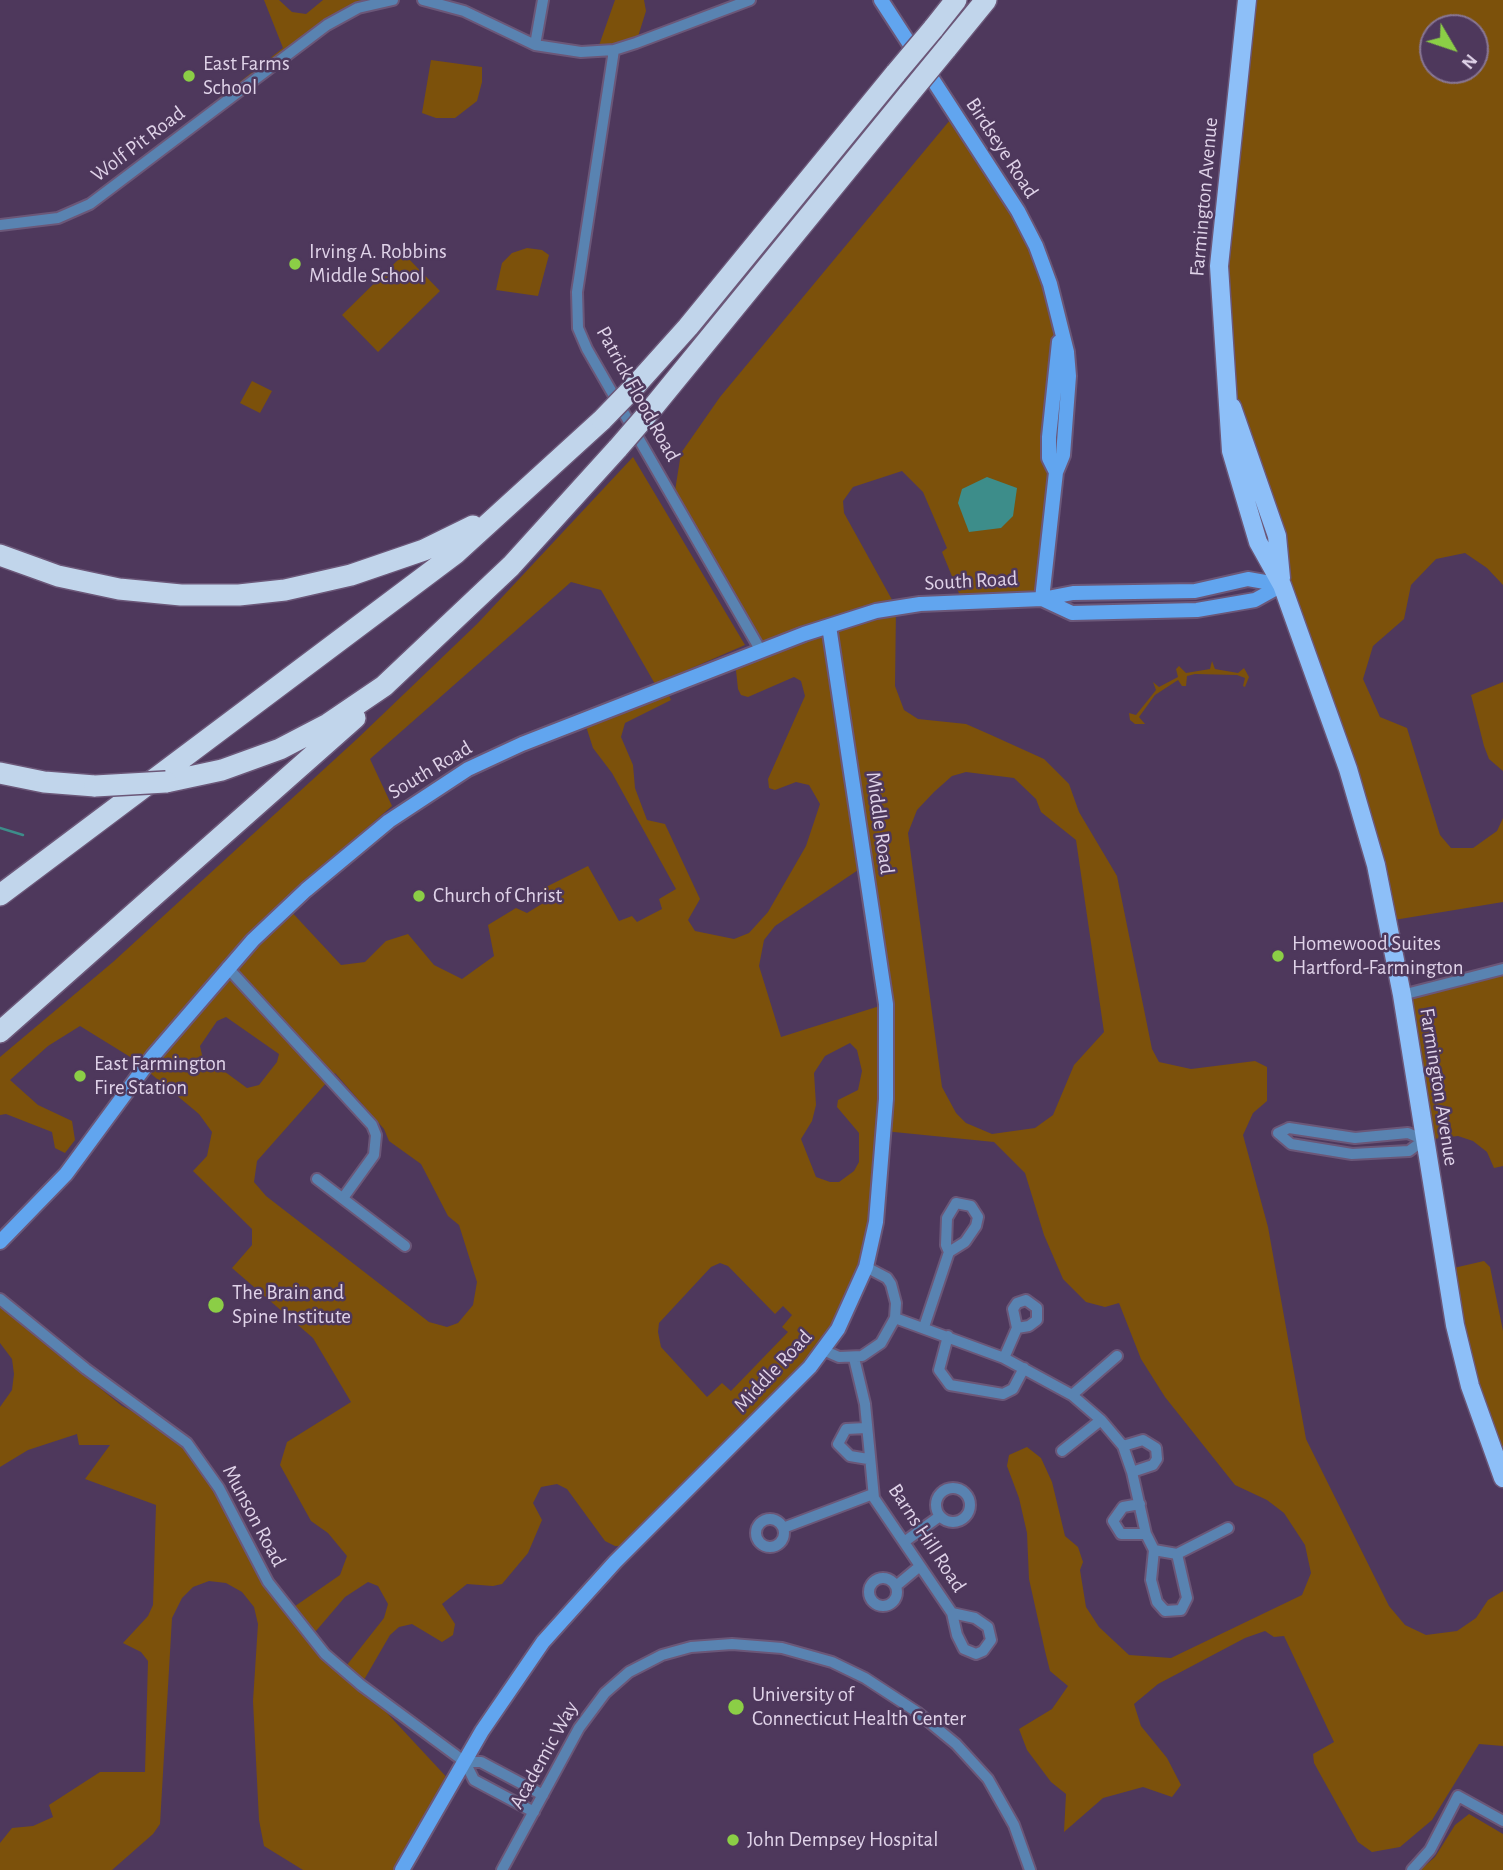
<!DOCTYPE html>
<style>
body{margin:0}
#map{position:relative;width:1503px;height:1870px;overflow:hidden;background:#4e385c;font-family:"Alegreya Sans",sans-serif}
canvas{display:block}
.north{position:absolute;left:1419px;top:14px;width:70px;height:70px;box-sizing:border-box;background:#4e385c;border:2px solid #887694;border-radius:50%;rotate:129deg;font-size:19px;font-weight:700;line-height:28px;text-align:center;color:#dfd2e8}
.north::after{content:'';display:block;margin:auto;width:24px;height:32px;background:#8bce46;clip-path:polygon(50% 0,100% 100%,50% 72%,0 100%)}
</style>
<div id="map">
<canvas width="1503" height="1870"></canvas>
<div class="north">N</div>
</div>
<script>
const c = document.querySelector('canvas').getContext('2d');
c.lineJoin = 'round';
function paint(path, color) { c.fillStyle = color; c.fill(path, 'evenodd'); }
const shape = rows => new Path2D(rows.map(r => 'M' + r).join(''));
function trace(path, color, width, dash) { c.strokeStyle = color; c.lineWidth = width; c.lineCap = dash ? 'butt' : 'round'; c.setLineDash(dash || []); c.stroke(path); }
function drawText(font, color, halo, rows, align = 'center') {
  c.font = font + ' "Alegreya Sans",sans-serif'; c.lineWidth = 5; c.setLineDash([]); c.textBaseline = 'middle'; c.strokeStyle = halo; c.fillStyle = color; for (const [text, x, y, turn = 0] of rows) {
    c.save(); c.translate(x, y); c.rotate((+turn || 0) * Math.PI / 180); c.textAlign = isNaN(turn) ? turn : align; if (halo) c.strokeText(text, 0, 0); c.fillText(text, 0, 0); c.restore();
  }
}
paint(shape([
 [264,0,279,0,292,12,306,14,323,0,393,0,358,8,157,154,154,149,283,48],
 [615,0,644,0,646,11,636,43,597,51],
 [1248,0,1503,0,1503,585,1487,568,1465,553,1436,559,1411,585,1404,619,1373,646,1363,679,1380,717,1407,728,1440,835,1451,848,1473,848,1497,831,1503,818,1503,902,1388,921,1282,585,1277,536,1228,398,1219,266],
 [1433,28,1475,28,1475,70,1433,70],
 [431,60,482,67,482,82,477,101,455,118,436,118,422,113],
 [955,114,1018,211,1060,331,1055,387,1056,472,1042,599,963,603,942,552,947,548,923,492,902,471,853,487,843,501,844,513,896,607,895,686,904,710,918,719,966,724,991,735,1044,759,1069,784,1079,812,1117,876,1152,1049,1159,1062,1191,1069,1255,1061,1267,1067,1267,1101,1253,1113,1243,1135,1268,1227,1306,1439,1389,1606,1405,1625,1426,1635,1457,1631,1476,1618,1488,1600,1503,1591,1503,1746,1479,1744,1432,1820,1400,1847,1372,1852,1358,1842,1314,1763,1313,1754,1334,1742,1284,1636,1274,1637,1265,1631,1245,1638,1158,1684,1134,1704,1141,1726,1167,1758,1181,1785,1172,1797,1143,1787,1103,1798,1064,1832,1066,1794,1051,1782,1027,1750,1019,1729,1052,1709,1068,1686,1050,1671,1045,1651,1029,1579,1027,1533,1019,1498,1007,1466,1009,1455,1027,1447,1041,1458,1052,1482,1065,1536,1078,1547,1083,1562,1080,1570,1086,1607,1099,1627,1129,1655,1171,1658,1302,1595,1311,1573,1305,1545,1284,1513,1267,1500,1235,1485,1165,1397,1141,1359,1119,1303,1105,1307,1086,1302,1063,1279,1044,1235,1025,1173,994,1142,884,1131,876,1222,838,1329,631,1546,615,1546,605,1541,567,1489,557,1484,541,1487,533,1503,542,1520,528,1553,502,1584,493,1586,467,1584,442,1604,455,1624,453,1635,442,1642,412,1624,399,1627,390,1635,361,1685,452,1783,402,1870,303,1870,264,1846,259,1820,253,1701,258,1624,254,1607,242,1592,226,1583,209,1581,193,1587,182,1598,172,1618,160,1824,153,1834,112,1870,0,1870,0,1843,12,1828,33,1826,53,1817,49,1805,100,1772,145,1772,148,1661,141,1652,123,1643,148,1616,153,1605,156,1505,85,1479,110,1445,79,1445,77,1434,28,1450,0,1467,0,1407,12,1390,14,1374,12,1359,0,1343,0,1307,122,1406,149,1420,182,1446,190,1446,288,1611,340,1575,347,1556,328,1533,311,1521,280,1465,287,1442,351,1402,313,1338,232,1268,252,1245,252,1229,193,1171,207,1156,212,1132,199,1114,150,1073,153,1056,287,907,341,965,365,962,386,941,408,934,434,965,462,979,494,956,488,925,516,908,527,913,545,902,544,888,588,866,619,921,632,916,637,922,662,909,659,899,676,889,612,773,593,748,584,720,666,689,671,700,625,723,621,737,633,765,635,788,647,820,665,824,700,899,688,920,695,931,734,939,749,933,768,912,806,846,820,804,809,785,796,782,775,790,769,788,768,779,805,696,801,681,794,677,748,697,741,695,738,689,735,661,760,651,674,497,681,453,720,397],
 [966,772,1014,778,1036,799,1041,812,1076,840,1104,1032,1074,1065,1053,1115,1035,1128,992,1134,966,1123,956,1113,942,1087,908,833,917,810,934,792,952,776],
 [864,866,886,1004,781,1037,759,966,764,940,775,926],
 [226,1017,279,1054,277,1062,259,1085,247,1088,202,1055,200,1046,217,1021],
 [850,1043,857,1050,862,1071,858,1090,838,1100,837,1107,859,1133,859,1162,854,1171,839,1182,830,1182,816,1177,801,1139,812,1121,816,1105,814,1073,825,1056],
 [335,1073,384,1129,389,1141,421,1164,448,1216,459,1225,477,1282,473,1305,458,1323,447,1327,429,1322,266,1196,254,1182,257,1161],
 [720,1263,728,1266,775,1314,783,1306,792,1315,782,1327,788,1332,731,1391,722,1383,707,1397,661,1347,658,1332,659,1323,711,1267],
 [368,1582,378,1586,388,1604,384,1618,343,1670,310,1638,345,1597],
 [527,248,542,250,549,255,538,296,496,290,502,263,512,253],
 [404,254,440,291,378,352,342,315],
 [252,381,272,391,260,413,240,403],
 [633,457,745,645,655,684,601,590,571,582,370,759,392,806,288,897,218,967,140,1063,80,1026,48,1046,10,1080,38,1105,72,1121,75,1140,65,1153,55,1148,52,1132,6,1114,0,1115,0,1057,113,962,357,739,477,624],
 [1212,661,1215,669,1238,673,1244,668,1249,677,1245,687,1243,686,1245,678,1237,675,1195,674,1187,676,1186,686,1182,686,1178,680,1155,695,1139,717,1145,724,1135,724,1130,720,1129,713,1136,715,1156,690,1153,682,1159,687,1178,677,1176,669,1179,666,1186,673,1210,669],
 [1503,682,1503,771,1489,759,1484,746,1471,695],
 [1503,969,1503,1166,1494,1168,1487,1152,1473,1141,1458,1136,1424,1140,1402,995],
 [1484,1261,1490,1267,1503,1331,1503,1478,1445,1270],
 [1469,1814,1503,1834,1503,1870,1420,1870,1435,1857,1455,1825]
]), '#7c510b');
paint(shape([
 [987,477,1017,488,1013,516,1001,528,969,532,958,503,962,489]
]), '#3d8d8a');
trace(shape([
 [0,828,23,835]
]), '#3d8d8a', 2.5);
const street = shape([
 [423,0,464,11,535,45,581,52,614,50,636,43,750,0],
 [535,45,543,0],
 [614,50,577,292,578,328,587,349,761,651],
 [0,225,58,218,90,204,327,25,358,8,393,0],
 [227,967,372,1125,376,1135,374,1155,343,1198],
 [1402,995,1503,969],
 [1289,1128,1355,1138,1408,1133,1424,1140,1409,1151,1352,1154,1291,1144,1278,1133,1289,1128],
 [317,1179,405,1246],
 [956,1203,971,1206,978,1217,976,1226,965,1242,949,1252,946,1245,947,1218,956,1203],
 [866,1267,887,1278,891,1284,896,1303,895,1318,1004,1358,1072,1395,1101,1420,1123,1446,1132,1472,1146,1534,1154,1550,1151,1580,1157,1602,1165,1611,1181,1610,1187,1598,1177,1554,1154,1550],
 [0,1299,86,1369,187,1443,219,1488,268,1582,325,1654,361,1685,465,1762,474,1780,534,1812],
 [1026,1300,1037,1308,1037,1320,1029,1326,1017,1328,1013,1309,1017,1303,1026,1300],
 [924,1327,949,1252],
 [948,1336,939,1370,950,1385,1003,1394,1013,1389,1024,1368],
 [823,1350,839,1357,862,1356,881,1343,895,1318],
 [854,1358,865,1404,874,1498,952,1613,957,1635,964,1649,976,1654,983,1651,991,1640,988,1627,975,1618,952,1613],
 [1004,1358,1017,1328],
 [1072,1395,1117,1356],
 [866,1428,846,1429,838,1444,850,1456,868,1459],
 [1123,1446,1143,1440,1156,1448,1157,1459,1153,1465,1132,1472],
 [1062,1451,1101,1420],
 '936 1505a17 17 0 1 1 34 0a17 17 0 1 1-34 0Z',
 [1140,1504,1123,1507,1113,1521,1121,1534,1146,1534],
 '756 1533a14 14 0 1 1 28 0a14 14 0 1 1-28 0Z',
 [783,1528,873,1494],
 [904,1542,940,1516],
 [1177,1554,1228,1528],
 '869 1592a14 14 0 1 1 28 0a14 14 0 1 1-28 0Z',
 [896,1586,920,1566],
 [465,1762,481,1762,543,1795],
 [502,1870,579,1728,605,1693,629,1672,662,1655,691,1647,732,1644,782,1648,832,1662,865,1678,917,1712,956,1744,988,1779,1014,1825,1030,1870],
 [1412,1870,1430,1850,1458,1796,1503,1821]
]);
const secondary = shape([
 [881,0,1018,211,1036,246,1050,284,1067,352,1069,376,1063,455,1056,472,1042,599],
 [1056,472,1049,458,1049,437,1059,342],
 [1042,599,1072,613,1197,610,1255,600,1282,585],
 [0,1242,66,1174,153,1056,253,940,306,890,389,821,468,769,522,744,804,634,876,611,920,604,1042,599,1073,593,1195,591,1248,579,1282,585],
 [402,1870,482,1731,543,1642,615,1562,810,1367,838,1329,866,1267,876,1222,886,1099,886,1004,829,626]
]);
const primary = shape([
 [1247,0,1219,266,1231,451,1258,542,1282,585,1348,769,1376,865,1402,995,1455,1325,1470,1386,1503,1478],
 [1232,407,1277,536,1281,578]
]);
const highway = shape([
 [933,29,956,0],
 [946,49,986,0],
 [635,386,688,327,896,73],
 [650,411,909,94],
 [0,555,58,576,119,589,181,595,239,595,285,590,351,575,424,550,473,526],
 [0,773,44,782,95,786],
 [166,782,222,770,280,749,328,724,384,686,511,566,618,448],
 [0,895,456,553,602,420],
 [0,1032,355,718]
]);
trace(street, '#6b5778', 14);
trace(secondary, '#6b5778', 18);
trace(primary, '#6b5778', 21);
trace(highway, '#6b5778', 24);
trace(street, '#5983b1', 10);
trace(secondary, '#61a5ef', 14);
trace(primary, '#8dbff8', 18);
trace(highway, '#c1d5eb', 21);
const highwayBridge = shape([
 [896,73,933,29],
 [909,94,946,49],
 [602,420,635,386],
 [618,448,650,411],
 [95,786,166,782]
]);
trace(highwayBridge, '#6b5778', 24, []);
trace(highwayBridge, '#c1d5eb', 21);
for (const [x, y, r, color] of [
 [189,76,7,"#8bce46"],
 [295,264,7,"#8bce46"],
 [419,896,7,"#8bce46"],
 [1278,956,7,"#8bce46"],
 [80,1076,7,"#8bce46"],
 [216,1305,9,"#8bce46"],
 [736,1707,9,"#8bce46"],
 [733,1840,7,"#8bce46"]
]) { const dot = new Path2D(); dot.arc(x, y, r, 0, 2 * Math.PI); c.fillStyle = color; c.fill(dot); trace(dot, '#4e385c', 2.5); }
drawText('21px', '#dfd2e8', '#4e385c', [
 ["East Farms",203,64],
 ["School",203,88],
 ["Irving A. Robbins",309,252],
 ["Middle School",309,276],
 ["Church of Christ",433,896],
 ["Homewood Suites",1292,944],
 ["Hartford-Farmington",1292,968],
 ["East Farmington",94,1064],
 ["Fire Station",94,1088],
 ["The Brain and",232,1293],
 ["Spine Institute",232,1317],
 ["University of",752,1695],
 ["Connecticut Health Center",752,1719],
 ["John Dempsey Hospital",747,1840]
], 'left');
drawText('21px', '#dfd2e8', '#4e385c', [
 ["Wolf Pit Road",138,144,-37],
 ["Birdseye Road",1002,148,57],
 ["Farmington Avenue",1204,197,-85],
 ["Patrick Flood Road",638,394,61],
 ["South Road",971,581,-3],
 ["South Road",430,770,-31],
 ["Middle Road",880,823,82],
 ["Farmington Avenue",1439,1087,81],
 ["Middle Road",773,1371,-47],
 ["Munson Road",254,1516,62],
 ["Barns Hill Road",927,1538,57],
 ["Academic Way",544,1755,-61]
]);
</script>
